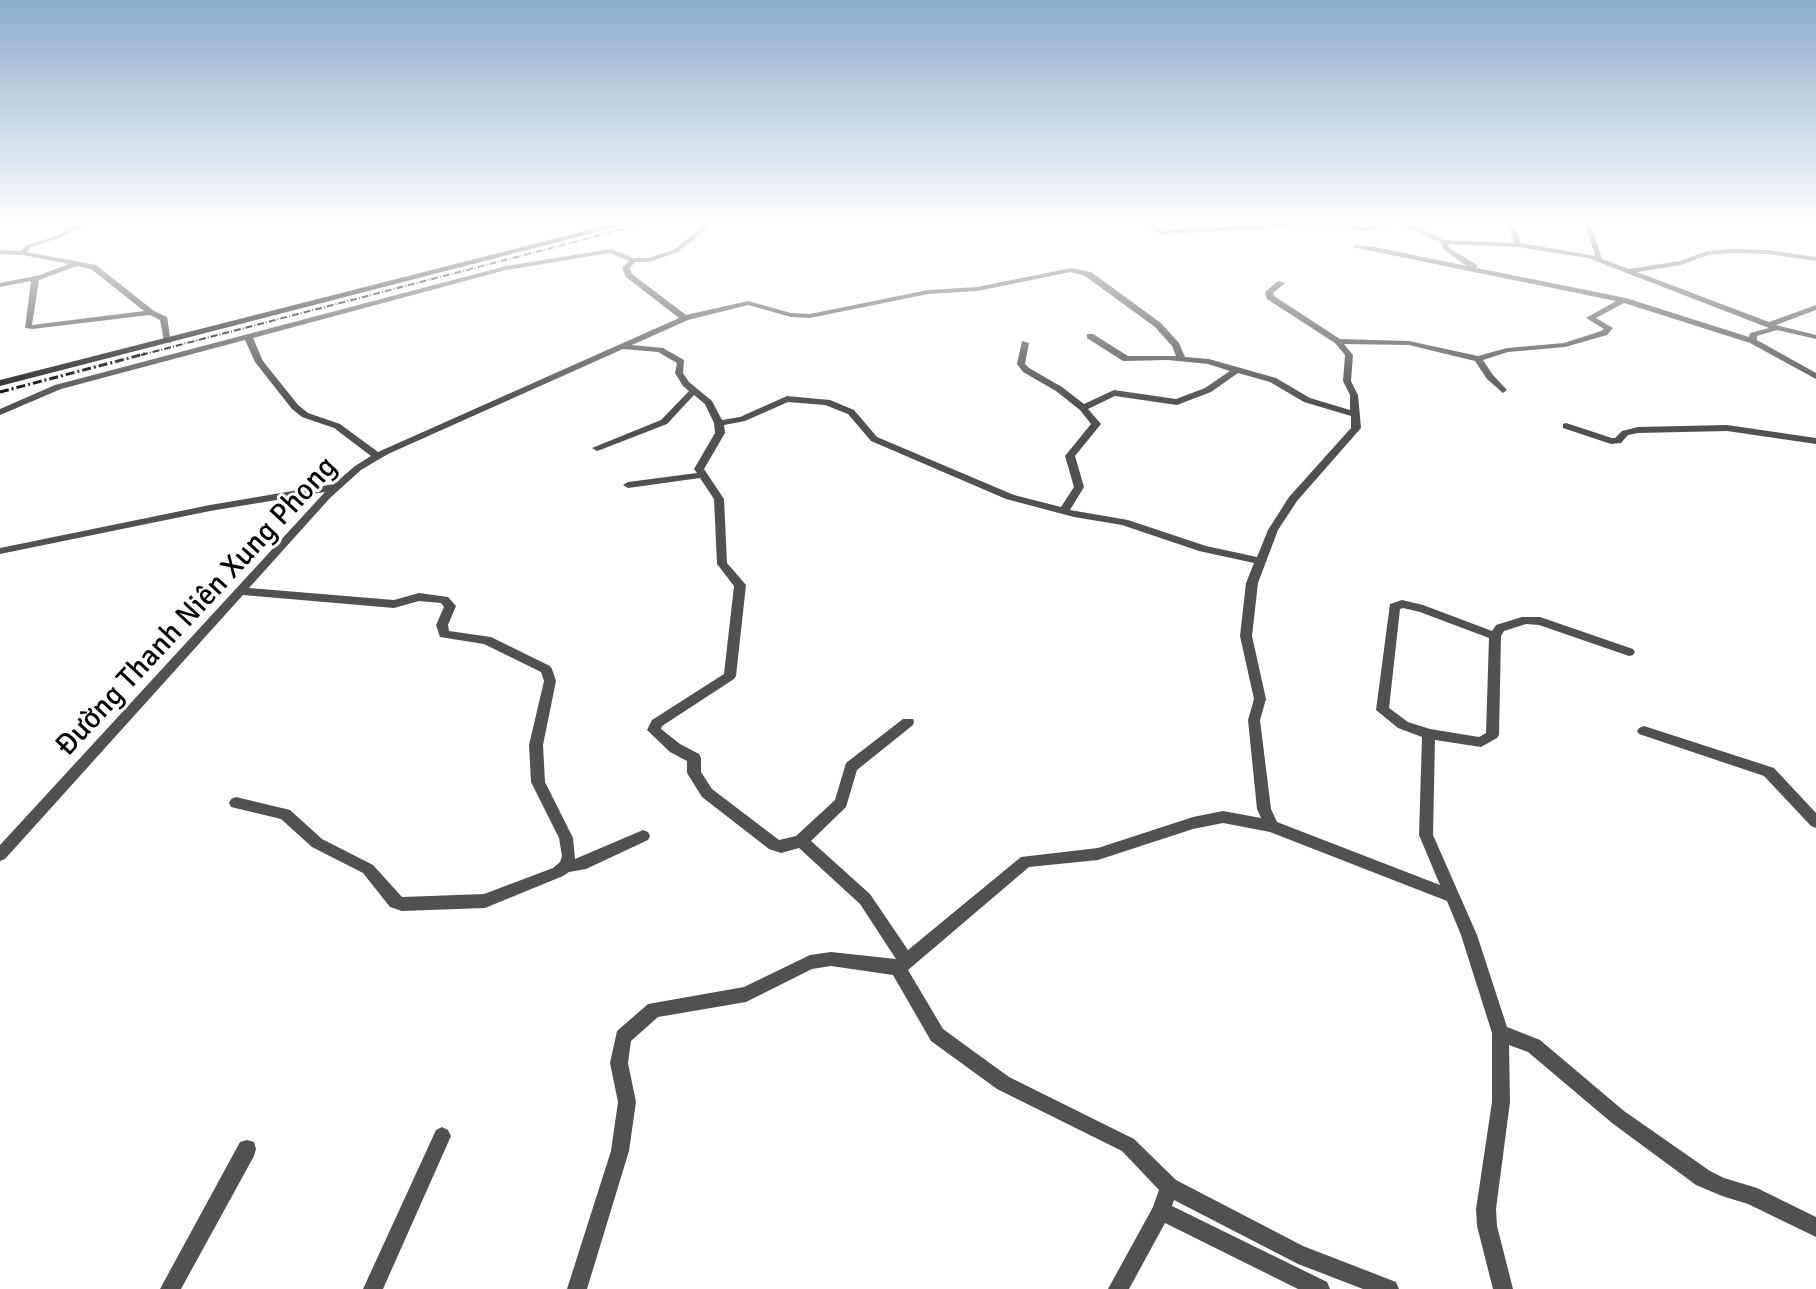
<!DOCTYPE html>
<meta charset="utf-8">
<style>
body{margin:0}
canvas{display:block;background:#fff}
</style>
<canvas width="1816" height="1289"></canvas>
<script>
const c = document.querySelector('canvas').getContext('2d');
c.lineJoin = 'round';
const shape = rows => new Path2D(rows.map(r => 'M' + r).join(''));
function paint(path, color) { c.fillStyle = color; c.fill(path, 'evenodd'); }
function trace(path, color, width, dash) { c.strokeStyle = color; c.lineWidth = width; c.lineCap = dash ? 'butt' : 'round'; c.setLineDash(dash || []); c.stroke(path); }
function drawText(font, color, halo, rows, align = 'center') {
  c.font = font + ' Signika,sans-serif'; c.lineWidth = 6; c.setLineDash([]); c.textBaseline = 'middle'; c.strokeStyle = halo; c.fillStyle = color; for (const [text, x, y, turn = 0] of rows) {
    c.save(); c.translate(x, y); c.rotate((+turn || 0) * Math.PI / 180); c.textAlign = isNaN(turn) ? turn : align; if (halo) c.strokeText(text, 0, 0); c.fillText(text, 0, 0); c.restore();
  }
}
paint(shape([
 [77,224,86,224,60,238,31,247,27,252,96,265,154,311,167,317,171,343,164,341,160,320,150,315,32,329,25,328,31,281,0,287,0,283,40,275,69,264,22,255,0,254,0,250,20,251,27,245,56,236,77,224],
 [77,266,91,269,144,311,32,325,39,280,77,266],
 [706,224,713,224,678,252,649,262,635,262,630,268,632,274,686,315,748,301,791,313,810,314,928,290,977,287,1071,268,1091,272,1161,323,1179,343,1185,357,1209,359,1276,378,1310,398,1350,410,1350,395,1343,381,1345,355,1335,343,1267,299,1265,292,1278,281,1285,283,1273,293,1274,296,1340,339,1409,341,1478,356,1507,348,1564,343,1601,331,1604,329,1586,318,1616,301,1352,247,1355,245,1375,247,1467,266,1444,250,1441,243,1401,224,1410,224,1445,240,1514,243,1507,224,1513,224,1521,243,1595,256,1585,224,1591,224,1602,259,1629,269,1680,261,1707,251,1730,249,1768,250,1816,257,1816,261,1768,254,1730,253,1708,255,1681,265,1637,272,1769,322,1816,305,1816,310,1776,325,1816,335,1816,339,1777,330,1757,336,1757,340,1816,373,1816,379,1750,343,1624,303,1596,318,1613,328,1607,335,1565,347,1508,352,1483,360,1493,375,1507,390,1503,393,1487,379,1475,361,1409,345,1344,344,1353,355,1351,381,1358,395,1361,428,1297,501,1278,530,1258,583,1252,636,1266,699,1260,720,1271,809,1277,822,1440,885,1419,835,1422,737,1398,728,1376,710,1390,604,1402,600,1423,605,1492,631,1496,625,1522,617,1540,617,1633,649,1635,652,1633,655,1629,656,1539,625,1526,624,1504,631,1501,636,1499,735,1497,738,1481,747,1435,740,1433,835,1477,935,1507,1027,1540,1040,1624,1111,1710,1171,1724,1178,1757,1188,1816,1217,1816,1237,1748,1204,1722,1196,1696,1185,1612,1123,1528,1052,1509,1045,1510,1102,1496,1209,1497,1226,1513,1289,1493,1289,1477,1226,1476,1209,1492,1102,1492,1033,1461,935,1447,901,1270,832,1223,823,1193,829,1098,860,1029,867,908,970,943,1029,1009,1077,1134,1139,1176,1180,1303,1246,1396,1282,1399,1289,1363,1289,1298,1264,1174,1200,1172,1206,1327,1282,1330,1289,1298,1289,1165,1223,1129,1289,1108,1289,1153,1207,1159,1190,1122,1151,997,1089,931,1041,893,975,831,966,812,969,746,1002,658,1017,631,1041,628,1063,636,1102,629,1151,587,1289,567,1289,611,1151,618,1102,610,1063,617,1031,648,1004,744,987,810,955,831,952,896,959,860,904,799,848,781,853,769,849,702,797,687,773,687,761,670,752,647,730,652,720,724,674,734,586,717,564,714,499,700,478,628,488,623,485,628,482,697,473,694,469,715,433,714,423,705,404,694,395,667,424,600,450,597,451,592,448,661,420,689,391,683,386,675,373,677,363,658,352,623,349,388,454,361,470,330,498,249,588,394,600,419,593,448,597,456,606,448,625,449,631,491,637,550,666,552,669,556,681,543,745,545,782,573,838,575,859,643,830,648,832,650,836,648,840,586,869,569,872,563,876,485,908,402,911,390,907,363,873,312,847,281,819,231,807,229,803,231,799,236,797,290,810,322,839,373,865,402,897,484,894,553,868,560,862,562,856,559,838,531,782,529,745,544,681,541,672,484,644,440,637,436,625,444,607,441,603,419,601,394,608,243,595,5,859,0,861,0,845,325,492,210,511,0,554,0,548,210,505,334,484,355,466,371,456,334,428,302,417,292,409,255,362,245,340,61,389,0,415,0,409,55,385,506,266,611,249,634,258,648,258,674,250,706,224],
 [1448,244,1518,247,1588,258,1769,328,1750,333,1749,337,1626,298,1477,268,1477,265,1449,248,1448,244],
 [610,253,629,261,622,268,626,277,679,318,378,452,340,424,308,413,298,405,263,361,253,338,506,270,610,253],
 [1071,272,1085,276,1155,327,1172,346,1176,356,1128,356,1093,334,1087,334,1087,338,1123,361,1168,360,1208,364,1230,371,1205,388,1176,399,1114,390,1084,404,1062,387,1029,368,1025,364,1029,343,1022,341,1017,364,1023,372,1056,391,1080,410,1091,424,1065,456,1074,487,1061,507,1014,495,877,437,854,410,830,400,787,396,740,417,722,420,712,401,689,382,683,373,684,360,663,348,632,345,688,320,748,305,791,317,810,318,928,294,977,291,1071,272],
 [1238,373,1270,382,1304,402,1351,416,1351,428,1289,497,1268,530,1257,557,1206,546,1128,520,1070,510,1084,487,1075,456,1101,424,1088,409,1115,396,1177,405,1211,392,1238,373],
 [788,402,825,405,848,414,871,441,1006,499,1074,517,1122,525,1199,551,1254,563,1246,583,1240,636,1254,699,1248,720,1257,809,1261,818,1223,811,1193,817,1098,848,1021,857,908,950,870,894,811,841,846,807,857,770,913,725,914,722,913,719,903,719,846,763,835,800,796,836,779,840,712,789,701,772,701,758,699,754,680,744,661,729,662,726,734,679,736,676,746,585,727,563,724,499,704,469,725,433,724,425,745,421,788,402],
 [1403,608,1420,612,1489,638,1486,733,1479,737,1430,729,1408,722,1389,708,1400,609,1403,608],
 [1150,224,1156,224,1158,229,1162,230,1276,224,1369,227,1396,224,1369,231,1302,227,1162,234,1153,231,1150,224],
 [1566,423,1612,438,1615,438,1622,431,1638,427,1727,425,1816,438,1816,444,1727,431,1638,433,1628,435,1621,443,1611,444,1563,428,1563,424,1566,423],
 [1644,726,1774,768,1816,813,1816,828,1811,826,1764,776,1639,734,1637,731,1639,728,1644,726],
 [442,1127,448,1130,451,1136,383,1289,363,1289,436,1130,442,1127],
 [247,1140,254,1142,256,1149,254,1156,181,1289,160,1289,240,1142,247,1140]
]), '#515151');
paint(shape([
 [612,224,628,224,0,386,0,380,612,224]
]), '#1e1e1e');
trace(shape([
 [141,355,643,224]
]), '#000', 2, [7, 2, 1, 2]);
trace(shape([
 [0,392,148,353]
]), '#000', 3, [9, 3, 2, 3]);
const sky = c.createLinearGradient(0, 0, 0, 405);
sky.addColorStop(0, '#8baccb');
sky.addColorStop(0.55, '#fff');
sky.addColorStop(1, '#ffffff00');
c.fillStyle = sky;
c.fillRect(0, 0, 1816, 405);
drawText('30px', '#000', '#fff', [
 ["Đường Thanh Niên Xung Phong",197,607,-47]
]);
</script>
